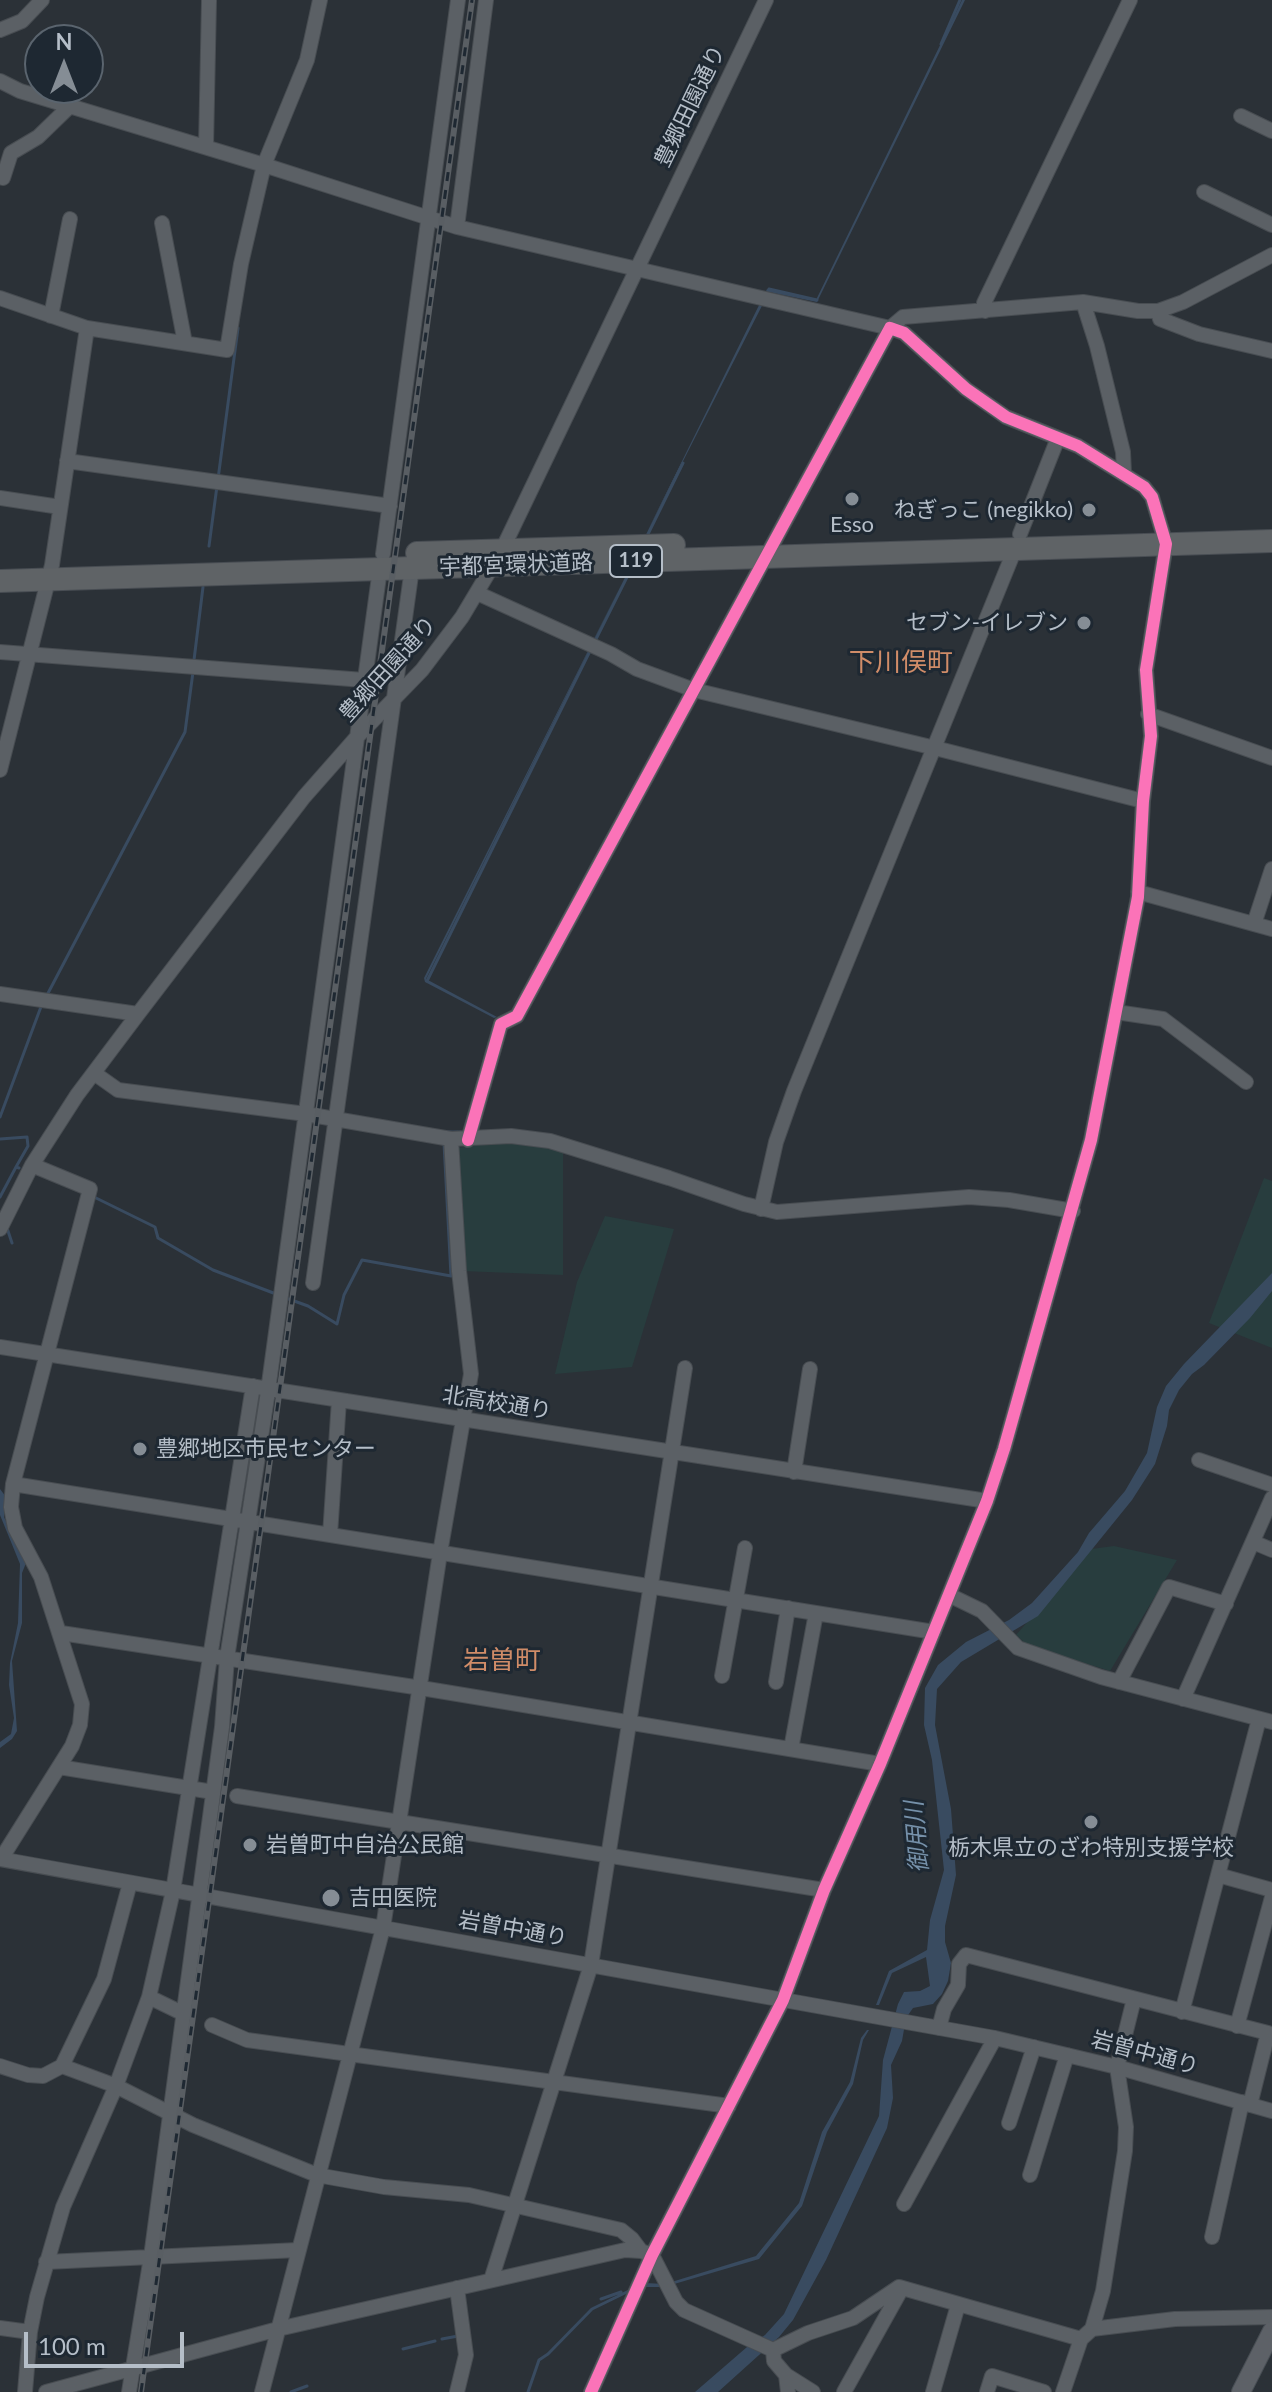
<!DOCTYPE html>
<meta charset="utf-8">
<style>
body{margin:0}
#map{position:relative;width:1272px;height:2392px;overflow:hidden;background:#2b3137;font-family:Lato,sans-serif}
canvas{display:block}
.north{position:absolute;left:24px;top:24px;width:80px;height:80px;box-sizing:border-box;background:#1e2832;border:2px solid #5a646e;border-radius:50%;rotate:0deg;font-size:22px;font-weight:700;line-height:32px;text-align:center;color:#b5bec8}
.north::after{content:'';display:block;margin:auto;width:28px;height:36px;background:#858d95;clip-path:polygon(50% 0,100% 100%,50% 72%,0 100%)}
.scale{position:absolute;left:24px;top:2332px;width:160px;height:36px;box-sizing:border-box;border:4px solid #b5bec8;border-top:0;padding-left:10px;font-size:24px;line-height:28px;white-space:nowrap;color:#b5bec8;-webkit-text-stroke:6px #1e2832;paint-order:stroke}
</style>
<div id="map">
<canvas width="1272" height="2392"></canvas>
<div class="north">N</div>
<div class="scale">100 m</div>
</div>
<script>
const c = document.querySelector('canvas').getContext('2d');
c.lineJoin = 'round';
function paint(path, color) { c.fillStyle = color; c.fill(path, 'evenodd'); }
const shape = rows => new Path2D(rows.map(r => 'M' + r).join(''));
function trace(path, color, width, dash) { c.strokeStyle = color; c.lineWidth = width; c.lineCap = dash ? 'butt' : 'round'; c.setLineDash(dash || []); c.stroke(path); }
function drawText(font, color, halo, rows, align = 'center') {
  c.font = font + ' Lato,"Noto Sans JP",sans-serif'; c.lineWidth = 6; c.setLineDash([]); c.textBaseline = 'middle'; c.strokeStyle = halo; c.fillStyle = color; for (const [text, x, y, turn = 0] of rows) {
    c.save(); c.translate(x, y); c.rotate((+turn || 0) * Math.PI / 180); c.textAlign = isNaN(turn) ? turn : align; if (halo) c.strokeText(text, 0, 0); c.fillText(text, 0, 0); c.restore();
  }
}
paint(shape([
 [506,1142,534,1144,563,1152,563,1275,462,1271,456,1148],
 [1264,1178,1272,1181,1272,1348,1209,1323],
 [605,1216,674,1229,632,1367,555,1374,577,1282],
 [1114,1546,1177,1560,1110,1671,1027,1645,1016,1635,1091,1549]
]), '#283d3e');
paint(shape([
 [962,0,965,0,817,302,769,292,646,534,767,289,816,300],
 [627,573,426,979,497,1017,494,1018,425,982,424,978],
 [1272,1273,1272,1291,1250,1318,1204,1365,1192,1374,1179,1390,1169,1410,1167,1426,1155,1464,1132,1500,1038,1616,961,1662,937,1689,935,1725,951,1809,956,1875,945,1926,945,1942,951,1963,948,1981,942,1994,933,2004,913,2008,906,2018,902,2041,891,2065,893,2098,887,2128,826,2260,793,2320,779,2337,718,2392,695,2392,747,2347,765,2335,784,2314,879,2116,883,2060,898,2004,904,1992,920,1991,930,1986,926,1957,892,1973,879,2005,876,2005,889,1971,927,1950,930,1920,944,1870,932,1760,924,1725,925,1688,938,1665,966,1642,1009,1620,1032,1603,1078,1552,1089,1533,1125,1491,1147,1453,1157,1407,1166,1386,1184,1364],
 [0,1489,6,1497,4,1517,26,1563,22,1573,22,1623,12,1661,17,1731,12,1739,0,1748,0,1742,11,1734,14,1718,9,1685,10,1663,18,1623,20,1564,0,1515],
 [867,2030,869,2030,863,2040,853,2084,827,2132,802,2206,759,2259,664,2287,644,2287,645,2283,665,2284,756,2256,799,2203,822,2132,850,2082,861,2038]
]), '#394b60');
trace(shape([
 [941,44,960,0],
 [768,292,769,289,817,300],
 [218,479,238,328],
 [648,534,683,463],
 [209,546,217,486],
 [595,641,629,573],
 [194,660,203,587],
 [427,981,590,651],
 [46,997,185,732,193,672],
 [0,1117,42,1004],
 [443,1132,461,1132],
 [0,1139,27,1137,28,1146,16,1167,19,1168],
 [92,1196,155,1227,158,1238,213,1270,276,1294],
 [0,1197,16,1167],
 [7,1228,12,1243],
 [286,1298,308,1306,337,1324,344,1295,362,1260,451,1276,444,1143],
 [601,2299,621,2292],
 [442,2339,458,2336],
 [403,2349,435,2341],
 [291,2392,307,2386],
 [528,2392,539,2360,548,2354,592,2309,631,2290]
]), '#394b60', 3);
const minor = shape([
 [0,30,22,21,42,0],
 [0,81,20,91,264,165,457,227,890,328,903,317,1083,302,1138,311,1158,311,1183,302,1272,255],
 [1241,116,1272,131],
 [206,147,209,1],
 [3,178,11,153,38,137,70,106],
 [1204,192,1272,225],
 [162,223,185,343],
 [457,227,486,0],
 [0,298,87,328],
 [1083,302,1097,346,1123,452,1124,473],
 [985,311,984,303,1130,0],
 [1158,311,1160,319,1199,334,1272,351],
 [51,316,70,219],
 [67,461,390,506],
 [0,498,60,507],
 [1020,534,1058,438],
 [383,554,458,0],
 [477,593,611,654,637,669,694,690,935,748,1143,801],
 [0,652,364,680],
 [1148,714,1272,758],
 [0,770,52,565,87,328,227,350,241,264,264,165,307,60,320,0],
 [1138,892,1272,929],
 [1254,924,1272,869],
 [0,994,138,1014],
 [1116,1012,1163,1019,1246,1082],
 [94,1073,118,1090,306,1114,451,1139,511,1136,550,1141,669,1178,744,1204,777,1212,969,1197,1009,1200,1073,1211],
 [468,1140,501,1024,517,1016,890,328,904,333,966,389,1006,417,1078,446,1144,487,1152,497,1166,544,1146,670,1151,736,1143,801,1138,897,1091,1140,1004,1449,987,1501,880,1764,824,1890,783,2000,652,2255,591,2392],
 [761,1209,776,1142,794,1091,1015,549],
 [0,1229,32,1165,77,1095,138,1014,304,797,356,738,422,670,462,617,502,550,766,0],
 [313,1283,412,568],
 [0,1347,987,1501],
 [1199,1460,1272,1485],
 [794,1472,810,1369],
 [13,1484,934,1632],
 [330,1535,339,1400],
 [1253,1542,1272,1550],
 [949,1595,982,1611,1018,1648,1101,1677,1272,1722],
 [61,1633,421,1688,880,1764],
 [722,1676,745,1548],
 [776,1682,788,1608],
 [1119,1682,1169,1587,1226,1604],
 [1183,1699,1272,1498],
 [791,1749,816,1613],
 [59,1767,213,1792],
 [237,1796,824,1890],
 [0,1859,995,2038,1117,2067,1272,2111],
 [1,1859,72,1746,80,1725,82,1704,41,1577,15,1528,11,1507,13,1484,90,1189,32,1165],
 [1218,1875,1272,1890],
 [149,1997,184,2014],
 [1182,2012,1259,1719],
 [212,2025,247,2040,729,2106],
 [1237,2026,1272,1897],
 [939,2028,944,2009,958,1985,959,1964,966,1955,1268,2033,1250,2105],
 [0,2066,28,2075,43,2076,62,2066,116,2086,193,2125,317,2175,384,2187,469,2195,621,2230,632,2239,641,2251],
 [62,2066,104,1979,130,1883],
 [1009,2123,1034,2047],
 [1030,2175,1067,2055],
 [904,2204,995,2038],
 [1212,2237,1242,2102],
 [46,2262,298,2250],
 [491,2280,591,1965,685,1368],
 [457,2288,466,2355,457,2392],
 [0,2328,30,2332],
 [1092,2329,1175,2319,1272,2317],
 [773,2350,808,2333,853,2318,899,2287,1081,2339],
 [773,2350,774,2361,786,2375,788,2392],
 [786,2375,813,2392],
 [25,2392,30,2332,37,2297,63,2207,116,2086,149,1997,173,1891,253,1386],
 [46,2392,278,2329,625,2250,641,2251,652,2255,676,2302,684,2310,773,2350],
 [129,2392,151,2257,222,1727,227,1658,267,1398,380,569],
 [262,2392,383,1928,440,1553,471,1374,459,1271,451,1139],
 [844,2392,902,2288],
 [933,2392,958,2305],
 [987,2392,992,2376,1044,2392],
 [1063,2392,1081,2339,1092,2329,1103,2291,1125,2151,1126,2127,1117,2067,1134,1999]
]);
const major = shape([
 [1241,2392,1272,2331]
]);
const highway = shape([
 [417,553,674,545],
 [0,581,1272,541]
]);
trace(minor, '#484d52', 16);
trace(major, '#484e54', 20);
trace(highway, '#484d53', 24);
trace(minor, '#5b6065', 14);
trace(major, '#5d6167', 18);
trace(highway, '#5f6366', 22);
const rail = shape([
 [141,2392,472,0]
]);
trace(rail, '#595e63', 6);
trace(rail, '#1e2832', 3, [9]);
trace(shape([
 [468,1140,501,1024,517,1016,890,328,904,333,966,389,1006,417,1078,446,1144,487,1152,497,1166,544,1146,670,1151,736,1143,801,1138,897,1091,1140,1004,1449,987,1501,880,1764,824,1890,783,2000,652,2255,591,2392]
]), '#fb73b8', 12);
for (const [x, y, r, color] of [
 [852,499,8,"#858d95"],
 [1089,510,8,"#858d95"],
 [1084,623,8,"#858d95"],
 [140,1449,8,"#858d95"],
 [1091,1822,8,"#858d95"],
 [250,1845,8,"#858d95"],
 [331,1898,10,"#858d95"]
]) { const dot = new Path2D(); dot.arc(x, y, r, 0, 2 * Math.PI); c.fillStyle = color; c.fill(dot); trace(dot, '#1e2832', 3); }
for (const [x, y, w] of [
 [636,561,52]
]) { const box = new Path2D(); box.roundRect(x - w / 2, y - 16, w, 32, 6); c.fillStyle = '#1e2832'; c.fill(box); trace(box, '#b5bec8', 2); }
drawText('bold 20px', '#b5bec8', null, [
 ["119",636,561]
]);
drawText('22px', '#b5bec8', '#1e2832', [
 ["豊郷田園通り",690,106,-64],
 ["宇都宮環状道路",516,565,-2],
 ["豊郷田園通り",388,669,-48],
 ["北高校通り",497,1403,9],
 ["岩曽中通り",513,1929,10],
 ["岩曽中通り",1145,2053,15]
]);
drawText('22px', '#b5bec8', '#1e2832', [
 ["ねぎっこ (negikko)",1073,510,"right"],
 ["Esso",852,525,"center"],
 ["セブン-イレブン",1068,623,"right"],
 ["豊郷地区市民センター",156,1449],
 ["岩曽町中自治公民館",266,1845],
 ["栃木県立のざわ特別支援学校",1091,1848,"center"],
 ["吉田医院",349,1898]
], 'left');
drawText('italic 24px', '#7691aa', '#1e2832', [
 ["御用川",917,1837,-95]
]);
drawText('26px', '#d08c68', '#1e2832', [
 ["下川俣町",901,663],
 ["岩曽町",502,1661]
]);
</script>
